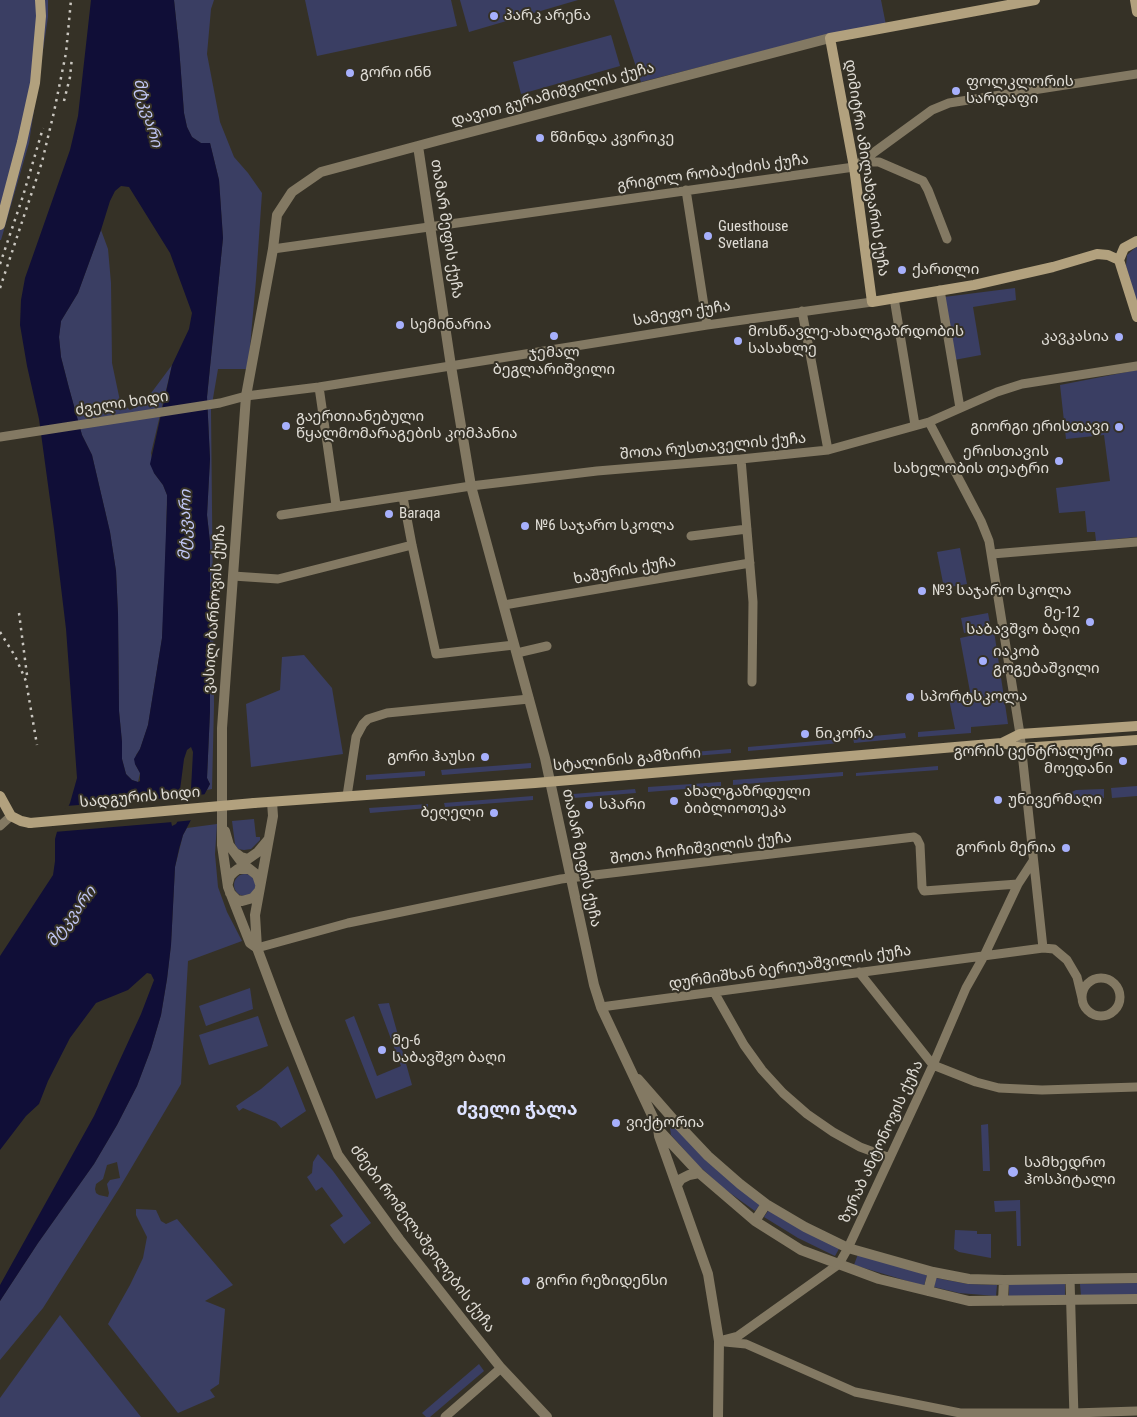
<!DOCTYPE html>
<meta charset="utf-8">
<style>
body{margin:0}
canvas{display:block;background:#353126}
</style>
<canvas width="1137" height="1417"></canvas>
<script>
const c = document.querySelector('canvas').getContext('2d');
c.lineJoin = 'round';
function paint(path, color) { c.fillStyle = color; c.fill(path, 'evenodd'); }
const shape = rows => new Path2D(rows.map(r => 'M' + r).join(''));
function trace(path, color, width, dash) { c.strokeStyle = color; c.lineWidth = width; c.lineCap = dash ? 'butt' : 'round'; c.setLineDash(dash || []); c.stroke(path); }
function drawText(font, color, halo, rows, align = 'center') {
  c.font = font + ' "Roboto Condensed","Noto Sans Georgian",sans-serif'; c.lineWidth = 4; c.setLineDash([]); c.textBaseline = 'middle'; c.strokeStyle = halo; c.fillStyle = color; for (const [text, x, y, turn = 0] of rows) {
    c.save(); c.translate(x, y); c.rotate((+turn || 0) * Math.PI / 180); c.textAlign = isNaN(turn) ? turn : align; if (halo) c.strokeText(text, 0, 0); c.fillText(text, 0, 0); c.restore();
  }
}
paint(shape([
 [0,0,48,0,48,17,29,143,1,240,0,240],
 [174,0,214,0,211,9,207,54,220,122,234,157,248,173,262,193,256,280,248,369,218,369,211,410,214,705,212,789,207,790,210,784,207,778,210,711,210,542,207,515,210,459,207,397,223,238,219,180,210,143,201,143,192,137,187,127,184,113,179,47],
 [305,0,451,0,457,26,317,56],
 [460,0,578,0,469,32],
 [614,0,881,0,886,25,826,35,641,82],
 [611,35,620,66,521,94,513,62],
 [101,230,108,249,111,283,112,363,120,401,130,410,139,406,146,400,172,365,151,453,154,473,163,485,167,495,165,587,162,638,148,725,140,749,136,755,135,764,140,773,138,782,132,780,126,774,122,759,122,742,119,711,118,614,116,571,110,532,92,455,82,435,69,388,61,357,59,337,61,321,78,293],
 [1136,247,1137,247,1137,303,1126,266,1127,255],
 [1015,288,1016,300,973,307,981,355,954,360,944,297],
 [1137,370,1137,537,1096,541,1095,532,1087,532,1085,511,1059,513,1056,488,1110,481,1104,435,1066,439,1060,385],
 [960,548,967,584,944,588,937,552],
 [988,613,991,629,964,633,961,618],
 [994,631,1008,724,971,727,971,733,918,737,918,732,955,729,949,699,971,697,960,638],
 [304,655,332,688,343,754,251,767,246,704,280,690,282,657],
 [905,733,906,738,854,743,853,738],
 [840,739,840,743,748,751,748,747],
 [731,749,731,753,644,760,643,756],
 [631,757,631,761,568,766,568,762],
 [531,763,531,768,442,775,441,770],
 [938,766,938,770,856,776,856,773],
 [425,771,425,776,366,780,366,775],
 [843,772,843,776,733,785,733,780],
 [721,782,721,786,648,792,648,787],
 [1137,786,1137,796,1112,798,1111,788],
 [635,789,636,793,573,798,573,794],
 [1104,789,1104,798,1077,801,1072,798,1072,792,1076,790],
 [533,796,533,800,445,807,444,803],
 [428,804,428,808,370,813,369,808],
 [254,819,256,837,260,837,260,840,251,849,244,850,238,849,235,844,232,821],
 [217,824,215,854,218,887,227,912,242,941,188,961,181,1084,120,1187,43,1308,0,1360,0,1301,38,1243,94,1164,117,1125,137,1086,151,1049,161,1015,167,979,171,945,175,867,183,835,187,828],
 [117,1162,120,1178,110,1180,107,1184,109,1193,108,1197,99,1195,96,1193,95,1189,96,1184,103,1179,107,1165],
 '234 885a11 11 0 1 1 22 0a11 11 0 1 1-22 0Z',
 [250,988,253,1009,206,1026,199,1006],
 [389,1003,412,1085,376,1099,345,1020,354,1016,377,1076,401,1066,378,1004],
 [258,1016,268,1046,209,1065,199,1035],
 [288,1066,306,1111,281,1128,276,1122,243,1108,239,1111,236,1106,261,1089],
 [988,1124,990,1171,983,1171,981,1125],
 [672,1126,676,1126,761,1203,755,1211,723,1188,697,1164,671,1135,670,1128],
 [318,1154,333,1171,371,1223,344,1244,330,1225,343,1216,322,1187,316,1191,307,1177,312,1173,313,1162],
 [1020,1200,1021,1246,1017,1246,1016,1211,995,1212,994,1201],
 [770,1208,840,1247,835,1256,798,1238,764,1217],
 [136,1209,156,1210,161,1221,166,1224,177,1219,233,1285,205,1301,225,1309,219,1384,210,1390,215,1397,178,1413,108,1324,130,1285,143,1258,147,1237,136,1215],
 [955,1230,977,1231,977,1234,991,1234,991,1258,959,1252,954,1249],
 [858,1254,927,1275,924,1286,854,1265],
 [936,1278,968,1284,997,1285,996,1296,959,1293,934,1287],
 [1137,1283,1137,1295,1081,1296,1080,1284],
 [1009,1284,1065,1284,1065,1296,1009,1297],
 [60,1315,141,1417,0,1417,0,1398],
 [479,1364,484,1371,430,1417,426,1417,422,1413]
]), '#3a3e63');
paint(shape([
 [91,0,174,0,179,47,184,113,187,127,192,137,201,143,210,143,219,180,223,238,207,397,210,459,207,515,210,542,210,711,207,778,210,784,183,835,179,849,175,867,171,945,167,979,161,1015,151,1049,137,1086,117,1125,94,1164,38,1243,0,1301,0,1285,94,1116,141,1014,154,980,151,974,147,973,128,990,96,1003,70,1038,48,1081,39,1104,26,1116,0,1150,0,956,53,875,55,861,55,839,58,828,70,803,77,778,66,629,54,529,39,419,27,366,20,325,21,300,25,278,70,150,78,116],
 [121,186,129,187,170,253,192,313,189,329,172,365,150,464,154,473,163,485,167,495,167,505,162,638,148,725,140,749,134,759,135,764,140,773,140,781,138,782,132,780,126,774,122,759,122,742,119,711,118,614,116,571,110,532,92,455,82,435,69,388,61,357,59,337,61,321,78,293,101,230,110,201,115,191],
 [191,747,193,752,191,789,188,803,176,824,172,826,171,821,180,790,184,759,187,750]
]), '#100e37');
paint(shape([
 [208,794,194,820,174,822,187,796],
 [181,797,173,822,54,832,66,806]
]), '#353126');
trace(shape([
 [862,162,879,162,923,181,928,190,947,239],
 [686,190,707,325],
 [273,249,854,167,932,110,949,103,1137,74],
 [940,290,960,408],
 [894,298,915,425],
 [802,311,828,450],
 [319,387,336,505],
 [929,422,981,521,989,541,1020,734,1043,948],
 [0,437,220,403,246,396,319,387,707,325,872,302],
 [741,459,753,602,752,682],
 [403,497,412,545,436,654,514,645],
 [281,515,471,486,597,471,741,459,828,450,929,422,997,392,1022,384,1137,366],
 [691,536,747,529],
 [992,554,1137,542],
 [233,576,278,579,412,545],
 [504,605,750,563],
 [517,653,547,646],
 [347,796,356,737,363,724,368,719,387,713,529,699],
 [0,826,11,816],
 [257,948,348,923,561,879,914,837,917,839,920,845,922,887,924,891,1018,884],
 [859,972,933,1065,976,1082,999,1088,1042,1090,1137,1087],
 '1082 997a19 19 0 1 1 38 0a19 19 0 1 1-38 0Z',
 [714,992,744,1045,762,1070,783,1093,807,1114,833,1132,860,1147,890,1158],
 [601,1007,1043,948,1054,949,1067,960,1077,977,1082,998],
 [1070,1279,1074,1417],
 [719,1341,738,1336,839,1264,848,1248,933,1065,966,988,984,956,1018,884,1033,861],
 [725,1342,746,1344,855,1392,960,1413,1073,1413,1137,1411],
 [445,1417,501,1368]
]), '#837963', 9);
trace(shape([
 [418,146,451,366,471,486,545,758,594,985,601,1007,658,1128,659,1136,708,1274,719,1341,718,1417],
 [272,802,273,816,255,915,257,948,284,1020,338,1155,399,1239,465,1323,501,1368,547,1417],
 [225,831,229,845,243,864,257,875,260,884],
 [237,854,241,857,248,859,258,852,268,840],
 [228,883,230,876,234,872,238,869,249,869],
 [230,893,237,900,242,901,253,898,259,891],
 [257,948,250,943,228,887,222,845,222,728,246,396,273,249,277,215,292,192,321,172,440,140,830,38],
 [638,1079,673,1119,708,1156,740,1184,766,1204,805,1227,848,1248,933,1272,969,1279,1004,1280,1137,1278],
 [658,1129,699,1173,755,1221,801,1250,879,1279,969,1301,1137,1299],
 [677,1185,681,1179,689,1175,699,1173],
 [755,1221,766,1204],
 [928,1291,933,1272],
 [1003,1301,1004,1280]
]), '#837963', 10);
trace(shape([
 [1035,0,830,38,854,167,872,302,974,285,1053,267,1097,254,1108,255,1119,260],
 [1135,0,1137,12],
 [0,225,22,142,35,83,41,16,40,0],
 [1137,241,1124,248,1119,260,1137,317],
 [1002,743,1020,734,1137,726],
 [0,796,11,816,21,821,30,823],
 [254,803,535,783,1002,743,1022,748,1137,740]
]), '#b2a17e', 10);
trace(shape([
 [64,101,70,77,72,57],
 [0,264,23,196,43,128],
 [0,288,42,162,54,112,66,53,71,0],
 [19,613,27,675],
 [0,632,15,656,26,681,37,745]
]), '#cac7c0', 2.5, [2.5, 5]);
trace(shape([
 [30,823,254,803]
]), '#b2a17e', 10);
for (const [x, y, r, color] of [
 [494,16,5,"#a7b0fc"],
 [350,73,5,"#a7b0fc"],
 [956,91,5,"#a7b0fc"],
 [540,138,5,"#a7b0fc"],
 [708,236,5,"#a7b0fc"],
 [902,270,5,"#a7b0fc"],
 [400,325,5,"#a7b0fc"],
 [554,336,5,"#a7b0fc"],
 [1119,337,5,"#a7b0fc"],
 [738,341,5,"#a7b0fc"],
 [286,426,5,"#a7b0fc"],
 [1119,427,5,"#a7b0fc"],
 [1059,461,5,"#a7b0fc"],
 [389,514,5,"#a7b0fc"],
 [525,526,5,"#a7b0fc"],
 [922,591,5,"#a7b0fc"],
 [1090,622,5,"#a7b0fc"],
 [983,661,5,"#a7b0fc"],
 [910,697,5,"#a7b0fc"],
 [805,734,5,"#a7b0fc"],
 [485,757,5,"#a7b0fc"],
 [1123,761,5,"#a7b0fc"],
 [998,800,5,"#a7b0fc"],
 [674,801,5,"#a7b0fc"],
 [589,805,5,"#a7b0fc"],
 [494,813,5,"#a7b0fc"],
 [1066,848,5,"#a7b0fc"],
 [382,1050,5,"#a7b0fc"],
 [616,1123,5,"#a7b0fc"],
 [1013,1172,6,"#a7b0fc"],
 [526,1281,5,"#a7b0fc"]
]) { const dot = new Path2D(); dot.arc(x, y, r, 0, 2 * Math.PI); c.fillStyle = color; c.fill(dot); trace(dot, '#353126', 2); }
drawText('15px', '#e0ddd6', '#353126', [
 ["პარკ არენა",504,16],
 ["გორი ინნ",360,73],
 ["ფოლკლორის",966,82],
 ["სარდაფი",966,99],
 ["წმინდა კვირიკე",550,138],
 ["Guesthouse",718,227],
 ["Svetlana",718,244],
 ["ქართლი",912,270],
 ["სემინარია",410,325],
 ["მოსწავლე-ახალგაზრდობის",748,332],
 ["სასახლე",748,349],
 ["კავკასია",1109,337,"right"],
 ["ჯემალ",554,353,"center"],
 ["ბეგლარიშვილი",554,370,"center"],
 ["გაერთიანებული",296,417],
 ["წყალმომარაგების კომპანია",296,434],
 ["გიორგი ერისთავი",1109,427,"right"],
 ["ერისთავის",1049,452,"right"],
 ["სახელობის თეატრი",1049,469,"right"],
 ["Baraqa",399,514],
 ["№6 საჯარო სკოლა",535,526],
 ["№3 საჯარო სკოლა",932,591],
 ["მე-12",1080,613,"right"],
 ["საბავშვო ბაღი",1080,630,"right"],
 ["იაკობ",993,652],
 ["გოგებაშვილი",993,669],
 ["სპორტსკოლა",920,697],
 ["ნიკორა",815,734],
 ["გორის ცენტრალური",1113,752,"right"],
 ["მოედანი",1113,769,"right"],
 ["გორი ჰაუსი",475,757,"right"],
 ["ახალგაზრდული",684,792],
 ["ბიბლიოთეკა",684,809],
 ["უნივერმაღი",1008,800],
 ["სპარი",599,805],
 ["ბეღელი",484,813,"right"],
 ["გორის მერია",1056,848,"right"],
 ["მე-6",392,1041],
 ["საბავშვო ბაღი",392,1058],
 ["ვიქტორია",626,1123],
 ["სამხედრო",1024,1163],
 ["ჰოსპიტალი",1024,1180],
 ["გორი რეზიდენსი",536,1281]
], 'left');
drawText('15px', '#e0ddd6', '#353126', [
 ["დავით გურამიშვილის ქუჩა",553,95,-15],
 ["დიმიტრი ამილახვარის ქუჩა",866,168,81],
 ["გრიგოლ რობაქიძის ქუჩა",713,173,-8],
 ["თამარ მეფის ქუჩა",446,229,81],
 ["სამეფო ქუჩა",682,314,-9],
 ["ძველი ხიდი",122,404,-9],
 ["შოთა რუსთაველის ქუჩა",713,447,-5],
 ["ხაშურის ქუჩა",625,571,-10],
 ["ვასილ ბარნოვის ქუჩა",215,609,-86],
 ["სტალინის გამზირი",627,760,-5],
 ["სადგურის ხიდი",140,798,-5],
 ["შოთა ჩოჩიშვილის ქუჩა",701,849,-7],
 ["თამარ მეფის ქუჩა",581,858,78],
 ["დურმიშხან ბერიუაშვილის ქუჩა",790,968,-8],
 ["ზურაბ ანტონოვის ქუჩა",882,1142,-65],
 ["ძმები რომელაშვილების ქუჩა",422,1239,53]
]);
drawText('italic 16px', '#c0c6f4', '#353126', [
 ["მტკვარი",147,113,75],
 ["მტკვარი",186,525,-89],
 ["მტკვარი",72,917,-53]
]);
drawText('bold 18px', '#dde2ff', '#353126', [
 ["ძველი ჭალა",517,1110]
]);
</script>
